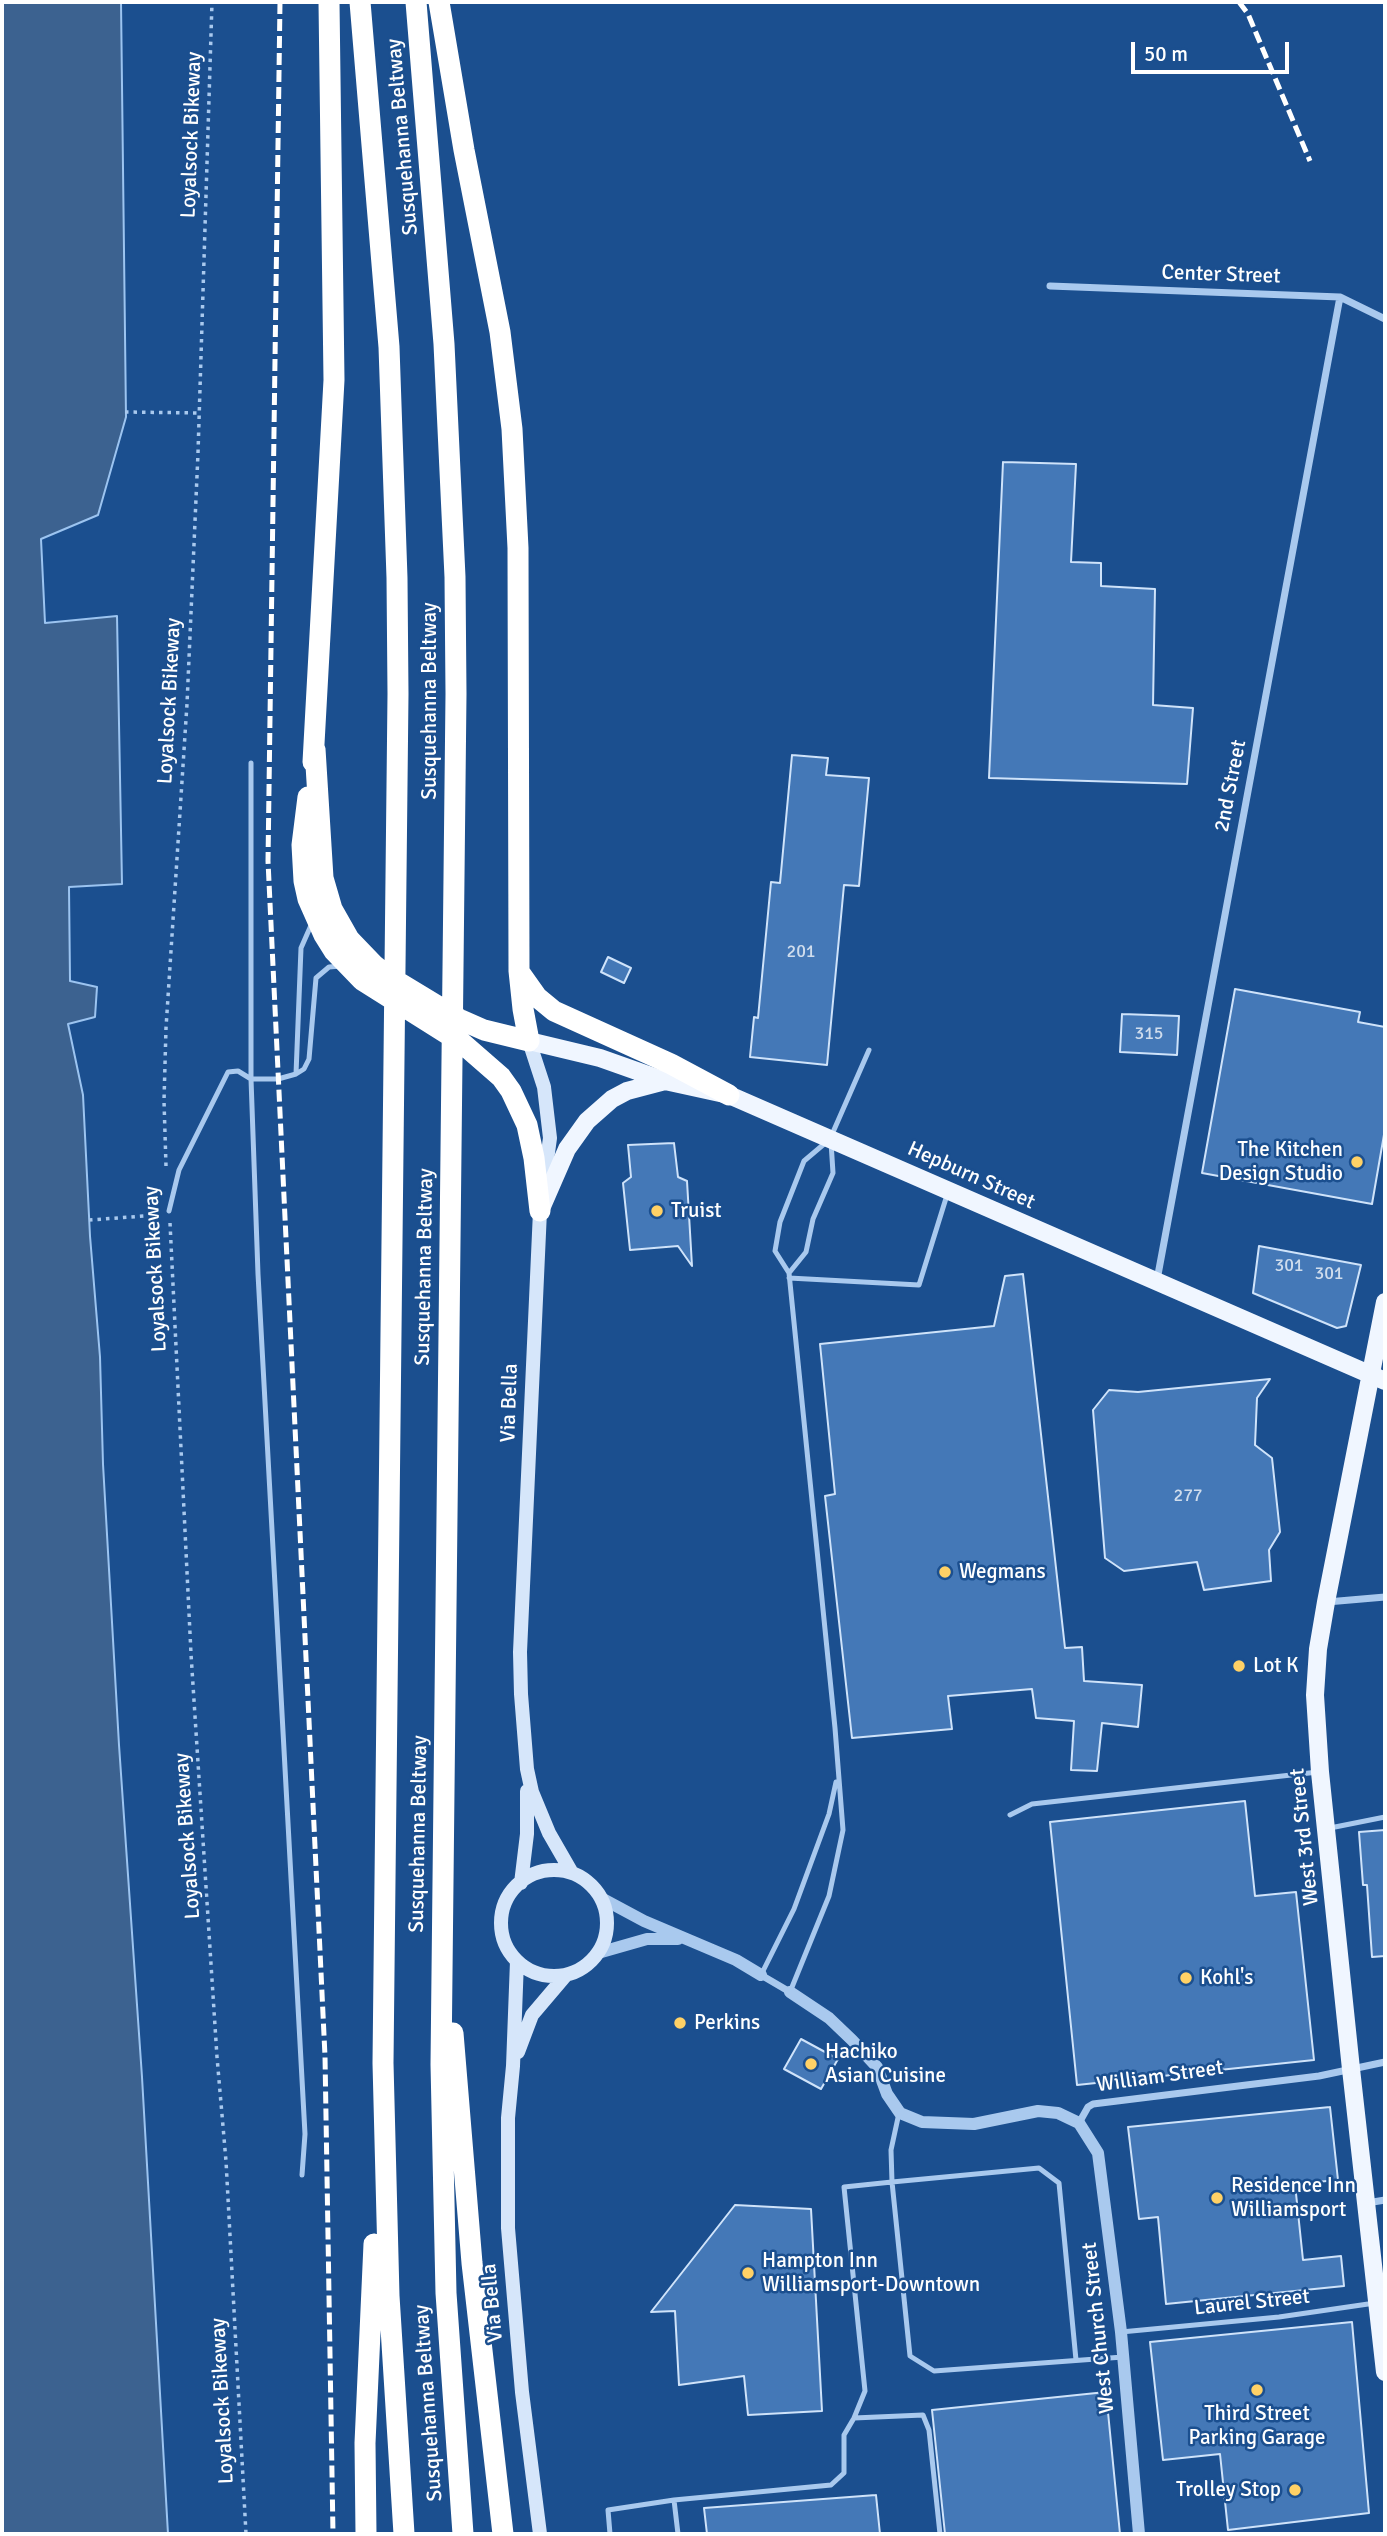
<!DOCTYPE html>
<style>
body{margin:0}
#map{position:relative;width:1387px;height:2536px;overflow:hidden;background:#1b4f8f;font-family:Signika,sans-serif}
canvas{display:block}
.frame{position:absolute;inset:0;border:4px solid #fff;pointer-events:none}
.scale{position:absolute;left:1131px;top:42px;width:158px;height:32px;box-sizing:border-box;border:4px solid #fff;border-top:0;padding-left:9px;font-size:21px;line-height:24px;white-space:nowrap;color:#fff;-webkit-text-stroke:5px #1b4f8f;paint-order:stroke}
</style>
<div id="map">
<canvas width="1387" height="2536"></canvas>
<div class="frame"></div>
<div class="scale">50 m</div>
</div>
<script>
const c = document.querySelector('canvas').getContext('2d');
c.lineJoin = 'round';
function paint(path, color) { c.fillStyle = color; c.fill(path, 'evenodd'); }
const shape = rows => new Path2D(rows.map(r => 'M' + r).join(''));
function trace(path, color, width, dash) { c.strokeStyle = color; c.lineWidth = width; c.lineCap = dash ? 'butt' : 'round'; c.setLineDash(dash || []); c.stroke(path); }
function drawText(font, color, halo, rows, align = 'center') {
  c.font = font + ' Signika,sans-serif'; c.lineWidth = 5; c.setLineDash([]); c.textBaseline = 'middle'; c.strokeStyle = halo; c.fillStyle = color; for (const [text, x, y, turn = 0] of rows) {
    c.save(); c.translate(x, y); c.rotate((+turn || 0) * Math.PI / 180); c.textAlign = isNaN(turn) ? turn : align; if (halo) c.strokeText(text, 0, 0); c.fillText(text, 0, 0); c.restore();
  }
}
const water = shape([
 [2,2,121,2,126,417,98,515,41,539,45,623,117,616,122,884,69,887,70,981,97,987,95,1017,68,1024,83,1095,90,1236,100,1357,103,1464,119,1745,142,2077,168,2534,2,2534,2,2]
]);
paint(water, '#3c6290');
trace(water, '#9cc4f0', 2);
const building = shape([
 [1003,462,1076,464,1071,562,1101,563,1101,586,1155,589,1153,705,1193,708,1187,784,989,778,1003,462],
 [792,755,828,758,826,775,869,778,859,886,844,885,827,1065,750,1057,754,1017,758,1018,771,882,780,883,792,755],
 [608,957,631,968,624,983,601,972,608,957],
 [1235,989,1360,1012,1358,1022,1385,1027,1385,1129,1372,1204,1202,1173,1235,989],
 [1122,1014,1179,1016,1177,1055,1120,1052,1122,1014],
 [674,1143,678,1177,687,1181,692,1266,678,1246,630,1250,623,1183,631,1177,628,1145,674,1143],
 [1259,1246,1361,1265,1346,1326,1337,1328,1253,1293,1259,1246],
 [1023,1274,1065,1648,1082,1647,1084,1681,1142,1685,1138,1727,1102,1723,1097,1771,1071,1770,1074,1721,1036,1718,1032,1689,948,1696,952,1729,852,1738,825,1496,835,1494,820,1344,994,1326,1005,1276,1023,1274],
 [1270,1379,1257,1398,1255,1445,1272,1458,1280,1532,1269,1550,1271,1581,1204,1590,1197,1562,1124,1571,1105,1558,1093,1410,1109,1390,1138,1392,1270,1379],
 [1245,1801,1255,1896,1296,1892,1314,2060,1077,2085,1050,1822,1245,1801],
 [1385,1830,1385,1956,1372,1957,1367,1885,1363,1885,1359,1832,1385,1830],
 [801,2039,838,2059,821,2089,784,2069,801,2039],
 [1330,2107,1338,2180,1295,2184,1303,2260,1341,2256,1344,2286,1166,2304,1158,2217,1139,2219,1128,2127,1330,2107],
 [735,2205,811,2209,822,2411,748,2415,744,2376,679,2385,675,2311,651,2312,735,2205],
 [1352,2322,1369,2513,1228,2530,1220,2454,1163,2460,1150,2342,1352,2322],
 [1106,2392,1120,2534,945,2534,932,2410,1106,2392],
 [876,2495,880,2534,707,2534,704,2508,876,2495]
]);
paint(building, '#4478b7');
trace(building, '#cfe3fa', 2);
trace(shape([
 [125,412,200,413],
 [166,1166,164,1101,166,1028,187,704,198,453,212,2],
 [89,1220,158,1215],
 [170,1223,191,1654,217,2057,226,2161,246,2534]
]), '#a9c9ee', 3.5, [3.5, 5]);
trace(shape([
 [251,763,251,1079,258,1274,305,2134,302,2175],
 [296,1074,301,948,312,923],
 [169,1211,179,1170,228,1072,238,1071,251,1079,278,1079,296,1074,304,1069,309,1059,316,978,329,967,341,966],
 [789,1273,806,1252,813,1219,833,1173,831,1142],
 [789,1278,919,1285,947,1195],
 [1010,1815,1032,1804,1318,1772],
 [1330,1828,1385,1817],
 [761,1975,794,1909,829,1814,836,1782],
 [790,1992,829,1896,843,1830,835,1728,789,1273,775,1251,780,1222,804,1161,830,1139,869,1050],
 [1121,2332,1279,2317,1375,2303],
 [1076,2360,1059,2183,1039,2168,892,2182,910,2356,934,2371,1123,2357],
 [854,2418,923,2415,929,2430,940,2534],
 [674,2500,678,2534],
 [610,2534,608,2510,674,2500,831,2485,844,2473,844,2435,854,2418,865,2391,844,2187,892,2182,891,2150,899,2113]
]), '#a9c9ee', 5);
trace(shape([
 [1050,286,1340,297,1385,319],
 [1157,1280,1340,297],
 [1327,1602,1385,1597],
 [761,1975,790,1992],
 [1079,2123,1088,2107,1093,2104,1319,2076,1385,2062],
 [1367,2203,1385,2200]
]), '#a9c9ee', 7);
trace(shape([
 [603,1899,644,1921,736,1960,761,1975],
 [598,1953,647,1939,678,1939],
 [790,1992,829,2018,852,2040,877,2067,887,2094,900,2113,922,2122,974,2124,1038,2111,1058,2113,1079,2123,1098,2153,1121,2332,1139,2534]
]), '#a9c9ee', 12);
trace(shape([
 [529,1041,544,1087,550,1138,540,1211,520,1652,521,1694,527,1769,532,1792,549,1833,572,1873],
 '501 1923a53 53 0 1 1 106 0a53 53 0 1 1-106 0Z',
 [521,1883,527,1834,527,1791],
 [517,1961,513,2066,508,2118,508,2228,522,2392,540,2534],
 [518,2052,532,2015,566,1975]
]), '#d6e6fa', 14);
trace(shape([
 [529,1041,600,1058,665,1081,729,1095,1385,1381],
 [540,1211,567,1149,587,1121,612,1099,627,1091,665,1081],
 [1385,1302,1326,1602,1318,1649,1315,1695,1320,1772,1351,2069,1385,2372]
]), '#f0f6ff', 18);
trace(shape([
 [360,2,389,347,397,578,398,694,383,2063,389,2296,404,2534],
 [416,2,444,344,455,577,456,694,441,2064,446,2293,463,2534],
 [315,749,323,878,332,909,349,939,374,965,388,976,459,1019,484,1030,529,1041,523,1009,519,971,518,548,512,429,500,332,464,150,439,2],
 [313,762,334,380,329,2],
 [308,797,302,845,304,881,308,899,324,935,334,951,362,980,462,1043,501,1077,511,1091,527,1125,534,1158,540,1211],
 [520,973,537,997,554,1011,671,1064,729,1095],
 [453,2033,472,2263,503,2534],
 [366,2534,365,2443,374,2244]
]), '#fff', 21);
trace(shape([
 [280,2,268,861,325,2056,333,2534],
 [1239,2,1248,14,1310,161]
]), '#fff', 5, [12, 5]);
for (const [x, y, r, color] of [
 [1357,1162,7,"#ffd166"],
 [657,1211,7,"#ffd166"],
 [945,1572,7,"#ffd166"],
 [1239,1666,7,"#ffd166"],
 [1186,1978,7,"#ffd166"],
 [680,2023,7,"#ffd166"],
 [811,2064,7,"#ffd166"],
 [1217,2198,7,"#ffd166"],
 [748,2273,7,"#ffd166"],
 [1257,2390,7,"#ffd166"],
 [1295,2490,7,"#ffd166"]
]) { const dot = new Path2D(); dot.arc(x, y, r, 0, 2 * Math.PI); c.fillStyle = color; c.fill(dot); trace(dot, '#1b4f8f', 2.5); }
drawText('18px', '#d0dded', null, [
 ["201",801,952],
 ["315",1149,1034],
 ["301",1289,1266],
 ["301",1329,1274],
 ["277",1188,1496]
]);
drawText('21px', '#fff', '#1b4f8f', [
 ["Loyalsock Bikeway",192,135,-88],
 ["Susquehanna Beltway",403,137,-95],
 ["Center Street",1221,275,2],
 ["Loyalsock Bikeway",170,701,-87],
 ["Susquehanna Beltway",430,701,-90],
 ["2nd Street",1231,786,-79],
 ["Hepburn Street",971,1176,24],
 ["Susquehanna Beltway",425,1267,-89],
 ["Loyalsock Bikeway",156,1269,-93],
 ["Via Bella",510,1403,-88],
 ["Susquehanna Beltway",419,1834,-89],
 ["Loyalsock Bikeway",188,1836,-94],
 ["West 3rd Street",1305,1837,-96],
 ["William Street",1160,2077,-8],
 ["Via Bella",493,2303,-95],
 ["Laurel Street",1252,2303,-6],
 ["West Church Street",1099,2328,-96],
 ["Loyalsock Bikeway",223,2401,-93],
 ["Susquehanna Beltway",429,2403,-94]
]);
drawText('21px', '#fff', '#1b4f8f', [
 ["The Kitchen",1343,1150,"right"],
 ["Design Studio",1343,1174,"right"],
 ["Truist",671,1211],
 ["Wegmans",959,1572],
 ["Lot K",1253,1666],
 ["Kohl's",1200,1978],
 ["Perkins",694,2023],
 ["Hachiko",825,2052],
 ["Asian Cuisine",825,2076],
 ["Residence Inn",1231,2186],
 ["Williamsport",1231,2210],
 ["Hampton Inn",762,2261],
 ["Williamsport-Downtown",762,2285],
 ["Third Street",1257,2414,"center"],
 ["Parking Garage",1257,2438,"center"],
 ["Trolley Stop",1281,2490,"right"]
], 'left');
</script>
